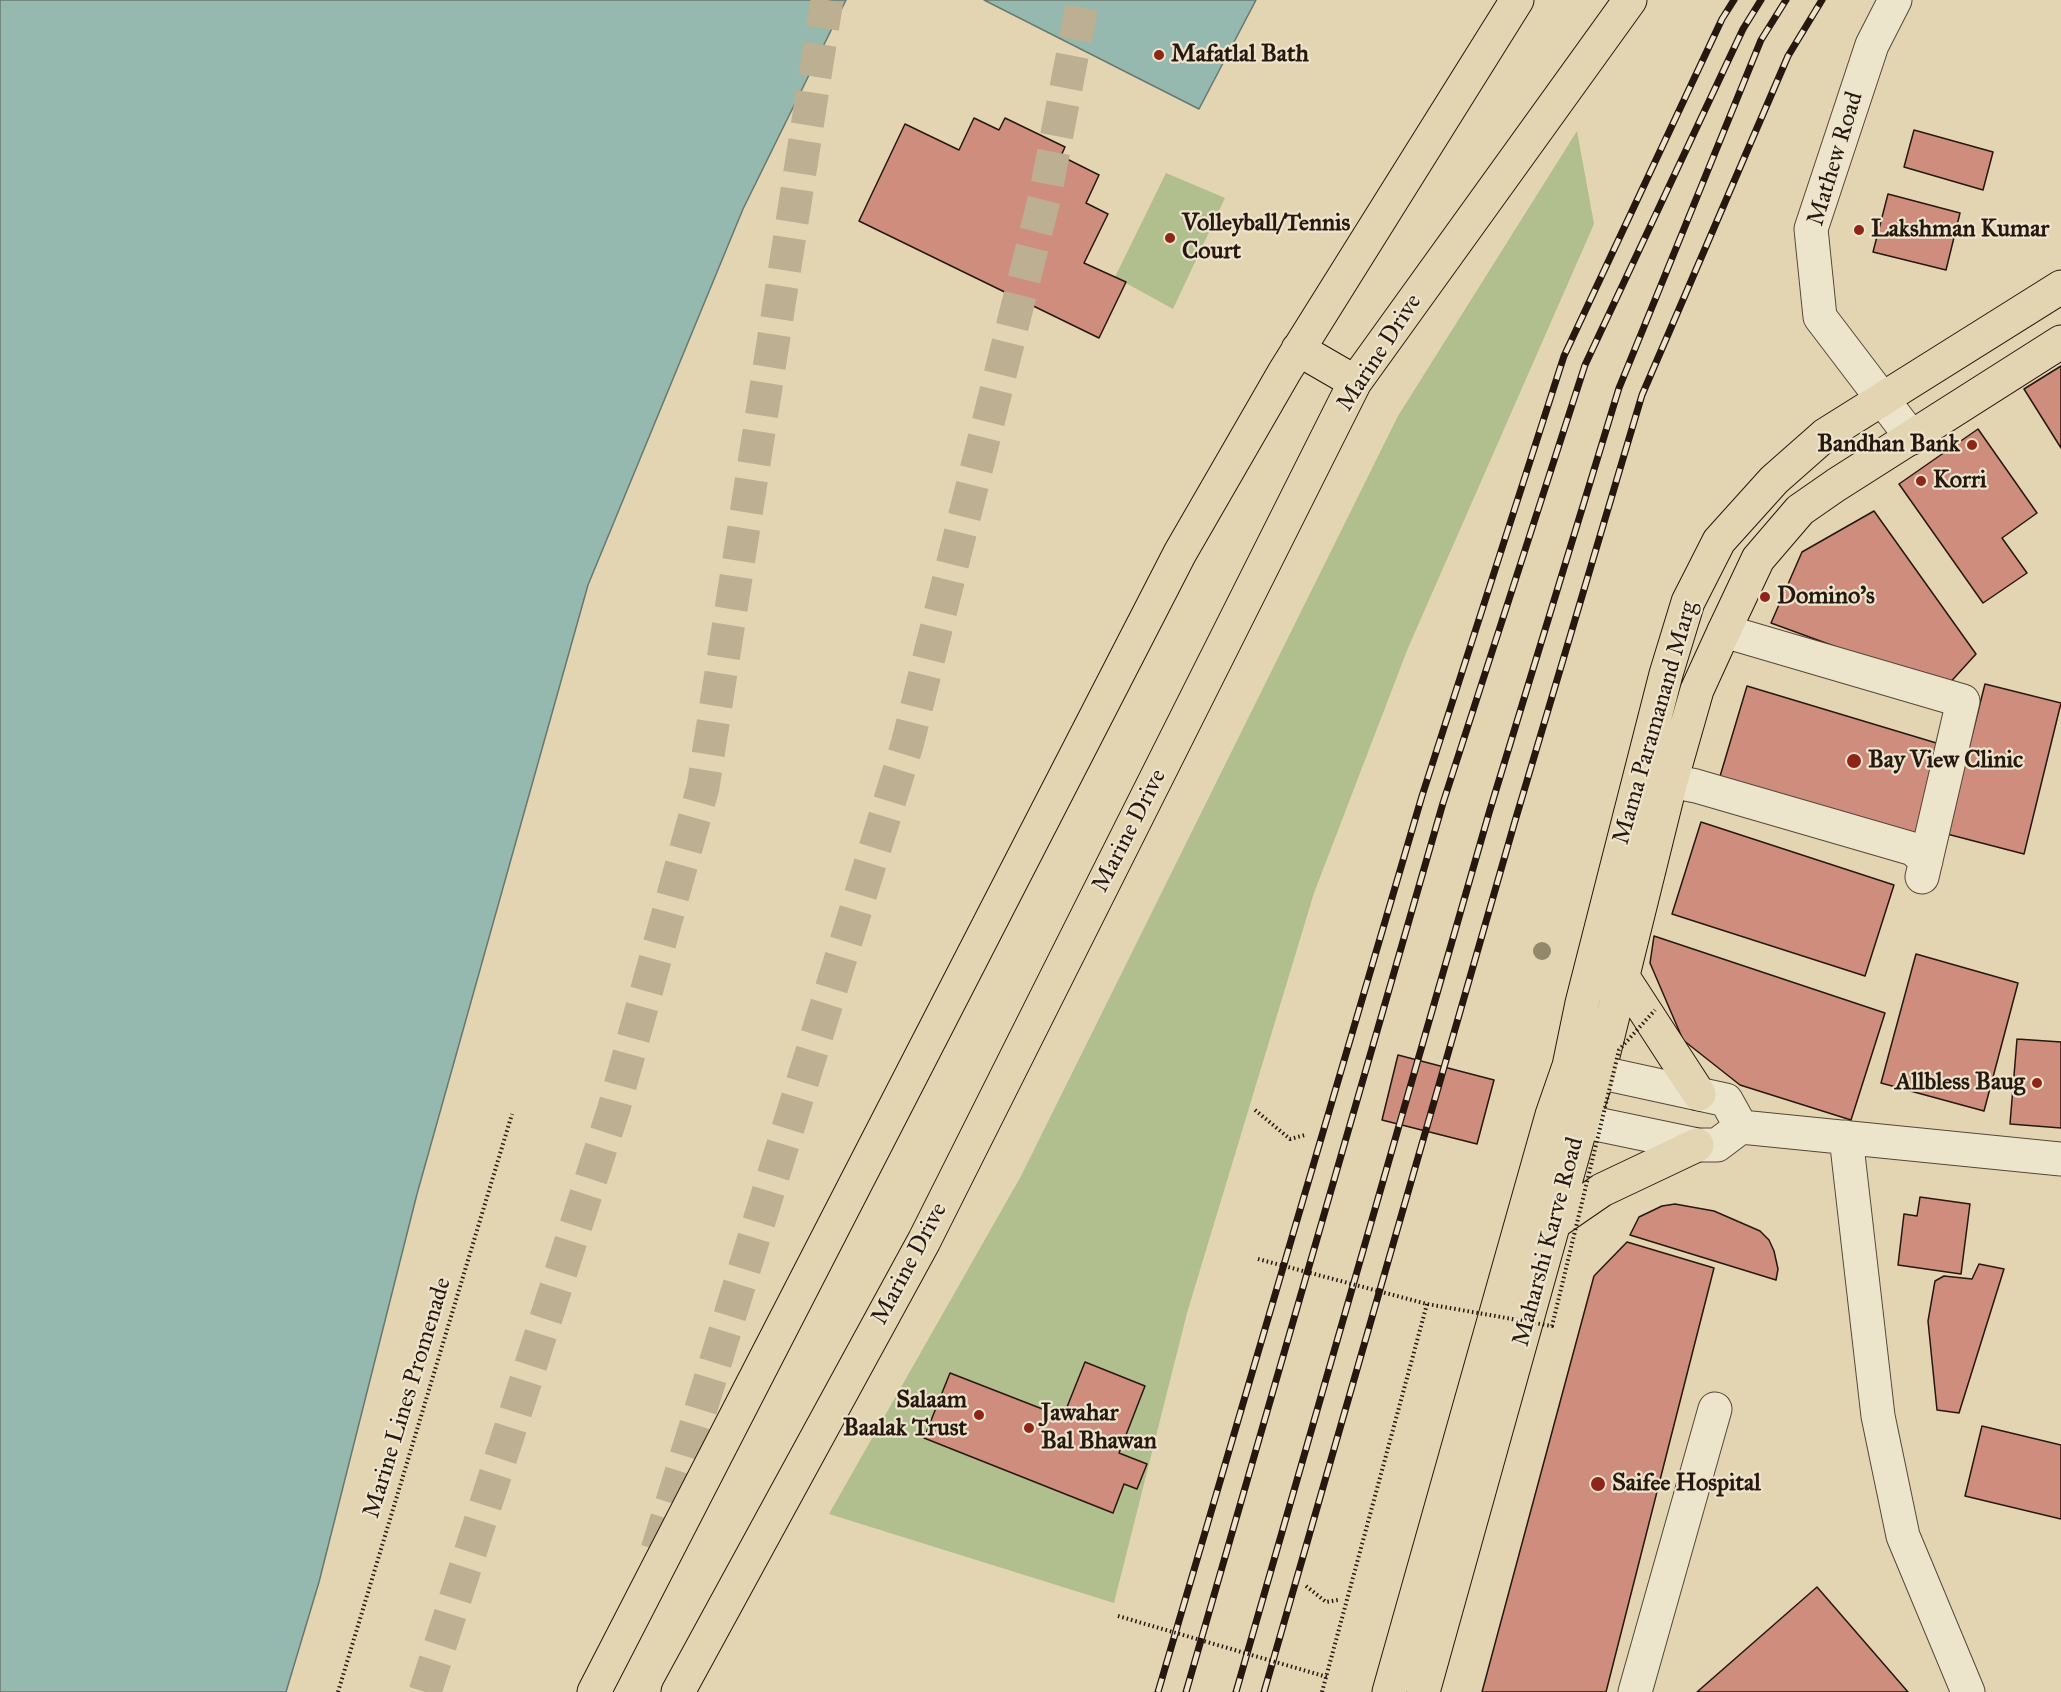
<!DOCTYPE html>
<style>
body{margin:0}
canvas{display:block;background:#e3d5b1}
</style>
<canvas width="2061" height="1692"></canvas>
<script>
const c = document.querySelector('canvas').getContext('2d');
c.lineJoin = 'round';
function paint(path, color) { c.fillStyle = color; c.fill(path, 'evenodd'); }
const shape = rows => new Path2D(rows.map(r => 'M' + r).join(''));
function trace(path, color, width, dash) { c.strokeStyle = color; c.lineWidth = width; c.lineCap = dash ? 'butt' : 'round'; c.setLineDash(dash || []); c.stroke(path); }
function drawText(font, color, halo, rows, align = 'center') {
  c.font = font + ' "IM FELL Great Primer",serif'; c.lineWidth = 4.5; c.setLineDash([]); c.textBaseline = 'middle'; c.strokeStyle = halo; c.fillStyle = color; for (const [text, x, y, turn = 0] of rows) {
    c.save(); c.translate(x, y); c.rotate((+turn || 0) * Math.PI / 180); c.textAlign = isNaN(turn) ? turn : align; if (halo) c.strokeText(text, 0, 0); c.fillText(text, 0, 0); c.restore();
  }
}
paint(shape([
 [1577,131,1594,224,1408,648,1314,893,1187,1313,1114,1603,829,1514,1021,1176,1398,416],
 [1166,173,1225,198,1173,309,1115,277]
]), '#b1be8e');
const water = shape([
 [0,0,846,0,743,209,588,585,417,1194,319,1582,286,1692,0,1692,0,0],
 [984,0,1256,0,1199,109,984,0]
]);
paint(water, '#95b8af');
trace(water, '#69786f', 1.5);
const building = shape([
 [974,118,999,130,1005,118,1065,147,1061,156,1099,175,1086,203,1108,214,1084,263,1126,282,1099,338,859,221,905,124,959,150,974,118],
 [1914,130,1993,152,1983,190,1904,167,1914,130],
 [1888,194,1960,213,1946,270,1873,252,1888,194],
 [2061,366,2061,448,2024,389,2061,366],
 [1978,429,2037,513,2002,538,2027,573,1983,603,1899,484,1978,429],
 [1874,511,1976,654,1946,687,1771,623,1802,552,1874,511],
 [1985,684,2061,703,2024,854,1947,834,1985,684],
 [1747,686,1943,745,1914,842,1718,783,1747,686],
 [1701,822,1894,885,1865,976,1672,914,1701,822],
 [1654,936,1885,1013,1851,1120,1740,1085,1683,1040,1650,963,1654,936],
 [1916,954,2018,983,1984,1111,1881,1083,1916,954],
 [2017,1039,2061,1042,2061,1128,2010,1124,2017,1039],
 [1398,1055,1494,1080,1477,1144,1382,1120,1398,1055],
 [1920,1197,1970,1204,1961,1274,1898,1265,1904,1214,1917,1216,1920,1197],
 [1675,1204,1714,1211,1760,1231,1769,1240,1774,1251,1778,1269,1776,1280,1630,1235,1639,1217,1662,1206,1675,1204],
 [1627,1242,1714,1268,1606,1692,1482,1692,1594,1276,1627,1242],
 [1979,1264,2004,1269,1959,1413,1937,1410,1928,1321,1935,1281,1944,1276,1972,1279,1979,1264],
 [1085,1362,1145,1386,1119,1453,1147,1464,1137,1489,1124,1484,1113,1513,924,1438,950,1373,1063,1417,1085,1362],
 [1982,1426,2061,1445,2061,1519,1965,1496,1982,1426],
 [1817,1587,1908,1692,1697,1692,1817,1587]
]);
paint(building, '#cf8d7e');
trace(building, '#261810', 1.5);
trace(shape([
 [657,1550,907,745,1045,196,1083,0],
 [425,1692,614,1108,703,787,827,0]
]), '#bdaf91', 33, [33, 16]);
const minor = shape([
 [1895,0,1872,45,1811,229,1820,317,1912,438],
 [1724,631,1963,701,1922,877],
 [1671,781,1696,786,1913,849,1926,861],
 [1570,1066,1726,1100,1741,1127],
 [1553,1115,1697,1145,1717,1145,1741,1127,2061,1159],
 [1846,1137,1878,1416,1903,1536,1968,1692],
 [1635,1692,1715,1409]
]);
const major = shape([
 [1298,349,1355,382],
 [1623,977,1699,1094],
 [1554,1223,1602,1190,1697,1145],
 [594,1692,1180,553,1285,371,1517,0],
 [678,1692,924,1241,1355,382,1630,0],
 [1389,1692,1552,1115,1569,1066,1582,1003,1666,674,1688,602,1719,541,1774,480,1825,435,2061,287],
 [1423,1692,1582,1122,1599,1072,1671,781,1697,690,1724,631,1758,559,1800,510,1836,485,2061,342]
]);
trace(minor, '#554738', 35);
trace(major, '#261810', 35);
trace(shape([
 [1255,1110,1290,1139,1305,1135],
 [1306,1586,1326,1602,1338,1600],
 [338,1692,512,1114],
 [1322,1692,1427,1304]
]), '#261810', 4, [1.5, 3]);
trace(minor, '#ede4cc', 33);
trace(major, '#e3d5b1', 33);
const rail = shape([
 [1158,1692,1422,796,1564,356,1722,19,1734,0],
 [1186,1692,1443,803,1585,365,1743,29,1761,0],
 [1236,1692,1489,813,1619,388,1761,40,1786,0],
 [1264,1692,1515,821,1642,395,1788,56,1822,0]
]);
trace(rail, '#261810', 7);
trace(rail, '#ede4cc', 4.5, [14]);
trace(shape([
 [1258,1259,1427,1304,1552,1326,1619,1050,1655,1010],
 [1118,1616,1327,1677]
]), '#261810', 4, [1.5, 3]);
c.fillStyle = '#92896d';
for (const [x, y] of [
 [1542,951]
]) { c.beginPath(); c.arc(x, y, 9, 0, 2 * Math.PI); c.fill(); }
for (const [x, y, r, color] of [
 [1159,55,6,"#8f2418"],
 [1859,230,6,"#8f2418"],
 [1170,238,6,"#8f2418"],
 [1972,445,6,"#8f2418"],
 [1921,481,6,"#8f2418"],
 [1765,597,6,"#8f2418"],
 [1854,761,8,"#8f2418"],
 [2037,1083,6,"#8f2418"],
 [979,1415,6,"#8f2418"],
 [1029,1428,6,"#8f2418"],
 [1598,1484,8,"#8f2418"]
]) { const dot = new Path2D(); dot.arc(x, y, r, 0, 2 * Math.PI); c.fillStyle = color; c.fill(dot); trace(dot, '#ede4cc', 2); }
drawText('bold 24px', '#261810', '#ede4cc', [
 ["Mafatlal Bath",1171,55],
 ["Volleyball/Tennis",1182,224],
 ["Court",1182,252],
 ["Lakshman Kumar",1871,230],
 ["Bandhan Bank",1960,445,"right"],
 ["Korri",1933,481],
 ["Domino's",1777,597],
 ["Bay View Clinic",1868,761],
 ["Allbless Baug",2025,1083,"right"],
 ["Salaam",967,1401,"right"],
 ["Baalak Trust",967,1429,"right"],
 ["Jawahar",1041,1414],
 ["Bal Bhawan",1041,1442],
 ["Saifee Hospital",1612,1484]
], 'left');
drawText('24px', '#261810', '#ede4cc', [
 ["Mathew Road",1836,159,-73],
 ["Marine Drive",1380,353,-57],
 ["Mama Paramanand Marg",1656,723,-74],
 ["Marine Drive",1130,831,-63],
 ["Maharshi Karve Road",1549,1242,-75],
 ["Marine Drive",910,1264,-62],
 ["Marine Lines Promenade",408,1398,-73]
]);
</script>
